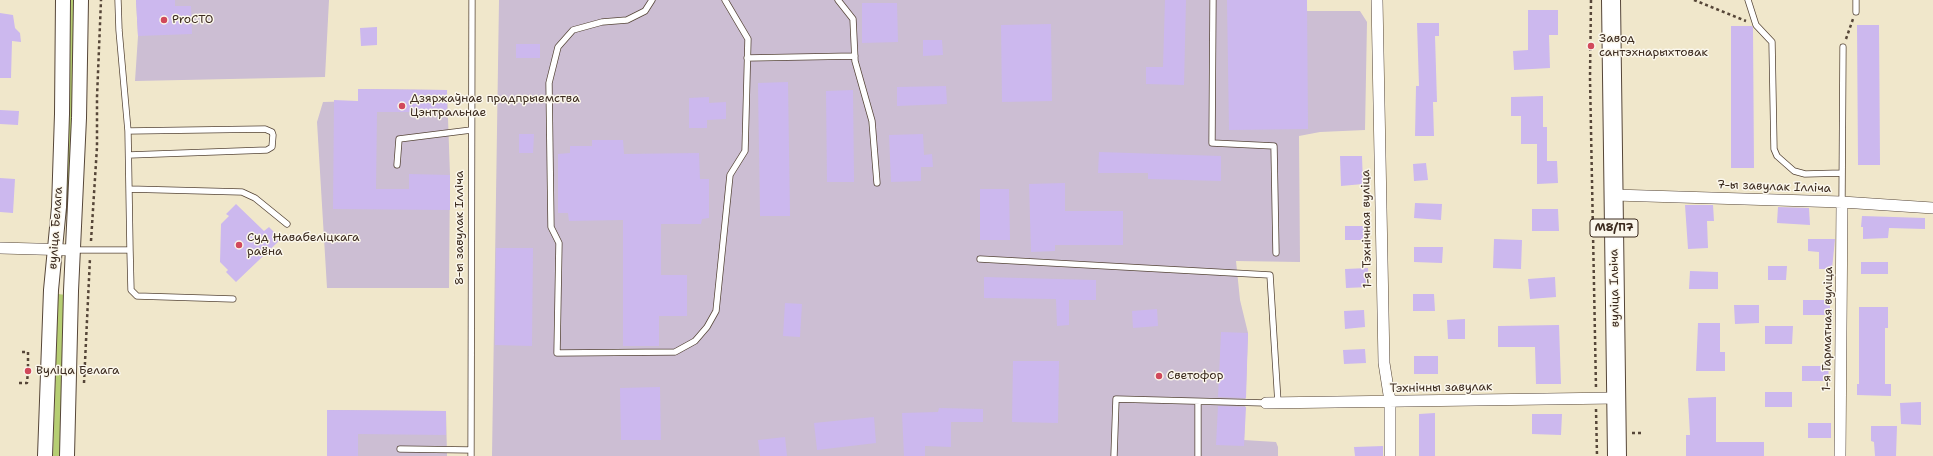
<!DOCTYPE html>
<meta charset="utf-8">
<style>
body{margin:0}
canvas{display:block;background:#f0e7cb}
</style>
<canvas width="1933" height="456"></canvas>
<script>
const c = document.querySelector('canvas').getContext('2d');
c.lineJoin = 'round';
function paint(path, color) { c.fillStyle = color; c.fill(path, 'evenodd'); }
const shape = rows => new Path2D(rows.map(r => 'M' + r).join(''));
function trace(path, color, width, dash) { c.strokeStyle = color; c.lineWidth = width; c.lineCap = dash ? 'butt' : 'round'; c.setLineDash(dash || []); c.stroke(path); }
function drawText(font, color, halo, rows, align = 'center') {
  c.font = font + ' "Shantell Sans",sans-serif'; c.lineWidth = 3; c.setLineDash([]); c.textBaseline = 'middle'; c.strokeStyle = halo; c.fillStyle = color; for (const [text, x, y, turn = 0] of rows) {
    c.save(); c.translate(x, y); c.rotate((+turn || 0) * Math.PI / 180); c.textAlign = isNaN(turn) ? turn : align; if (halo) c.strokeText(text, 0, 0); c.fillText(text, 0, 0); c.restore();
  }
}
paint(shape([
 [136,0,329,0,325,77,135,81,138,36],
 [499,0,1307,0,1307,11,1360,11,1367,22,1365,130,1320,132,1299,136,1300,262,1236,261,1240,300,1248,333,1244,440,1276,442,1278,447,1278,456,492,456],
 [358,89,447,90,450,175,449,288,327,288,317,122,323,102,358,101],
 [327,410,446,411,447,456,327,456]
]), '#ccbed3');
paint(shape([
 [69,0,78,0,70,213,64,213],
 [58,294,66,295,62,456,53,456]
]), '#b6ce73');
paint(shape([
 [136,0,175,0,175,6,191,6,192,34,138,36],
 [1165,0,1186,0,1184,85,1146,84,1146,67,1163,67],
 [1227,0,1307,0,1308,129,1229,130],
 [862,3,897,3,898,42,862,43],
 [1528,10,1558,10,1558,35,1549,35,1550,68,1514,70,1513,51,1528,50],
 [0,13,13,15,15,28,20,33,21,42,12,41,11,78,0,78],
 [1417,23,1439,23,1439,36,1435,36,1437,102,1433,102,1434,136,1415,136,1416,86,1419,86],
 [1051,24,1052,101,1002,102,1001,25],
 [1857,25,1879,25,1880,165,1858,165],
 [1731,26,1752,26,1753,28,1754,168,1731,168],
 [377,27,377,45,361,46,360,28],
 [923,40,942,40,943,55,923,56],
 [516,44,540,44,540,58,516,58],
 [788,82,790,216,760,216,758,83],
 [946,86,947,104,897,106,897,87],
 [358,89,447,90,447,112,377,112,376,189,409,189,409,174,450,175,450,210,333,209,334,100,358,101],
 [853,90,854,182,827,182,826,91],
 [1543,96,1543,127,1547,127,1547,161,1557,161,1558,183,1537,184,1537,144,1521,144,1521,116,1511,116,1511,97],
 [709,97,709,103,726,102,726,119,707,120,707,128,689,128,689,98],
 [0,110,19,111,18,125,0,124],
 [519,134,534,134,533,153,519,153],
 [923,134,924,155,932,154,933,167,921,167,921,181,891,182,889,135],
 [592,140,623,140,624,154,699,153,700,179,709,179,709,218,702,219,701,224,661,224,661,275,687,275,687,316,659,316,659,346,623,346,623,220,569,221,568,213,558,213,558,154,570,153,570,146,592,146],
 [1099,152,1221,156,1221,181,1148,179,1148,173,1098,173],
 [1340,156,1362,156,1363,184,1341,186],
 [1426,163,1428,180,1414,181,1413,164],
 [0,178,15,179,13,213,0,212],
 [1065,183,1065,211,1123,211,1123,245,1055,245,1055,251,1031,252,1029,184],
 [980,189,1009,189,1010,240,980,240],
 [1415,203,1442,204,1441,220,1414,218],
 [236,204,264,231,269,227,281,239,236,282,226,272,228,270,220,262,221,224,229,216,226,214],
 [1685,205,1713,205,1714,221,1707,221,1708,248,1688,249],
 [1778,207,1809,208,1810,225,1777,223],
 [1532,209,1558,209,1559,231,1532,231],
 [1862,216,1925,218,1925,229,1889,228,1888,238,1863,239,1863,227,1861,227],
 [1345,226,1364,226,1364,240,1345,240],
 [1494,239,1522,240,1521,269,1493,268],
 [1808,239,1835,239,1832,269,1819,269,1819,252,1808,251],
 [1414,247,1443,247,1442,263,1414,262],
 [496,248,533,248,532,346,495,345],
 [1861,262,1888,262,1888,274,1861,274],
 [1768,266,1787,266,1786,280,1768,280],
 [1368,268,1369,287,1346,288,1345,269],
 [1690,271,1718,272,1718,289,1689,289],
 [984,277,1096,280,1096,300,1069,300,1069,325,1057,326,1056,299,984,298],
 [1555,277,1556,297,1530,299,1528,279],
 [1413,294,1434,294,1435,311,1413,311],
 [1803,300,1830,300,1830,315,1803,315],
 [785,303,802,304,800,337,783,336],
 [1734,305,1759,305,1759,323,1735,324],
 [1859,307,1888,307,1888,328,1885,328,1885,384,1891,384,1891,396,1857,395,1857,384,1859,384],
 [1157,309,1158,326,1133,328,1132,311],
 [1364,310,1365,327,1345,329,1344,311],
 [1465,319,1465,339,1448,339,1447,320],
 [1698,323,1720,323,1720,352,1725,352,1725,371,1696,371],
 [1559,325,1561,384,1536,384,1535,347,1498,347,1498,326],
 [1765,326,1793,326,1792,344,1765,344],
 [1221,332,1248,333,1246,398,1218,397],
 [1365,349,1366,363,1344,364,1343,350],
 [1414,356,1438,356,1438,374,1414,374],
 [1013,361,1059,361,1058,423,1012,422],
 [1802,366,1829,366,1828,381,1802,381],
 [660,387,661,440,621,440,620,388],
 [1765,392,1792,392,1792,407,1765,407],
 [1716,397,1716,442,1764,442,1764,456,1686,456,1686,435,1690,435,1688,398],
 [1921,402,1921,425,1901,424,1900,403],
 [1218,406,1246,407,1244,446,1216,445],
 [939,408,983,409,983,422,951,422,951,447,925,446,925,456,904,456,902,413,938,412],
 [327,410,446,411,446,435,358,434,358,456,327,456],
 [1435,413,1435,456,1419,456,1419,414],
 [1532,414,1562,414,1561,435,1532,434],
 [874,417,876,443,817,450,814,423],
 [1808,423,1831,423,1831,438,1808,438],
 [1871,426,1897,426,1896,456,1875,456,1874,442,1871,441],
 [785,437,787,456,760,456,758,440],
 [1383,446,1383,456,1355,456,1354,447]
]), '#ccb8ee');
const service = shape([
 [652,0,645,11,627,20,602,22,573,30,558,47,549,83,551,227,559,243,557,353,675,352,695,341,707,327,716,311,730,175,745,151,748,39,725,0],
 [838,0,853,19,855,61,872,121,877,183],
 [1213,0,1212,143,1274,146,1276,253],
 [1748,0,1756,25,1772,42,1774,149,1777,156,1794,171,1805,174,1842,173],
 [1856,0,1856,12],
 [747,58,855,56],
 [128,131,265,129,272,132,273,135,272,147,267,150,129,155],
 [397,165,399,139,471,130],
 [129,189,242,192,255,198,287,224],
 [1842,202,1843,47],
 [73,250,130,250,128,131,119,30,118,0],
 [130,250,131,290,137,296,233,299],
 [980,259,1270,275,1278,403],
 [1198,402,1198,456],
 [400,449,471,450],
 [471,456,472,0],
 [1114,456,1116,399,1266,403]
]);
const minor = shape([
 [1377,0,1384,363,1390,401,1390,456],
 [1614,195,1842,202,1933,208],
 [0,248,73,250],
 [1266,403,1616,398],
 [1840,456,1842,202]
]);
const tertiary = shape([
 [45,456,51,290,59,207,62,114,63,0],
 [67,456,71,291,79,118,81,0]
]);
const primary = shape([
 [1611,0,1617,456]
]);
trace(service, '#564638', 7);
trace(minor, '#564638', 12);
trace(tertiary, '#564638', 16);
trace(primary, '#564638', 20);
trace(shape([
 [1591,0,1590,78,1596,388],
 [1694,0,1746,21],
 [1846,39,1853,19],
 [91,241,97,147,97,97,101,0],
 [19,383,27,383,28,371,28,352,20,352],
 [84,383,90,258],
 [1596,409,1597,456],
 [1632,433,1642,433]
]), '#564638', 2.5, [3, 3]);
trace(service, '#fff', 5.5);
trace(minor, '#fff', 11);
trace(tertiary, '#fff', 14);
trace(primary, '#fff', 18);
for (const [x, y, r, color] of [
 [164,20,4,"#d1495b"],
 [1591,46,4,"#d1495b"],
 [402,106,4,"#d1495b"],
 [239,245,4,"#d1495b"],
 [28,371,4,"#d1495b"],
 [1159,376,4,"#d1495b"]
]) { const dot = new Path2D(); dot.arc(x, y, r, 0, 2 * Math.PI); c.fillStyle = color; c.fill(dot); trace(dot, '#fbf7ec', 1.5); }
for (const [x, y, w] of [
 [1614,228,48]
]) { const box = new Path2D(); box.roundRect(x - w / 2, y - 9, w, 18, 3); c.fillStyle = '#fbf7ec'; c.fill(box); trace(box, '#3b2a1e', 1); }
drawText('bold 11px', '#3b2a1e', null, [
 ["М8/П7",1614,228]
]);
drawText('12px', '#3b2a1e', '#fbf7ec', [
 ["ProСТО",172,20],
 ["Завод",1599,39],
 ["сантэхнарыхтовак",1599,53],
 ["Дзяржаўнае прадпрыемства",410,99],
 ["Цэнтральнае",410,113],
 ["Суд Навабеліцкага",247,238],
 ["раёна",247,252],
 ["Вуліца Белага",36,371],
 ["Светофор",1167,376]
], 'left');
drawText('12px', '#3b2a1e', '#fbf7ec', [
 ["7-ы завулак Ілліча",1774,187,2],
 ["вуліца Белага",56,228,-86],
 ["8-ы завулак Ілліча",460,228,-90],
 ["1-я Тэхнічная вуліца",1367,229,-91],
 ["вуліца Ільіча",1615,288,-91],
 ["1-я Гарматная вуліца",1828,329,-89],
 ["Тэхнічны завулак",1441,388,-1]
]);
</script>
